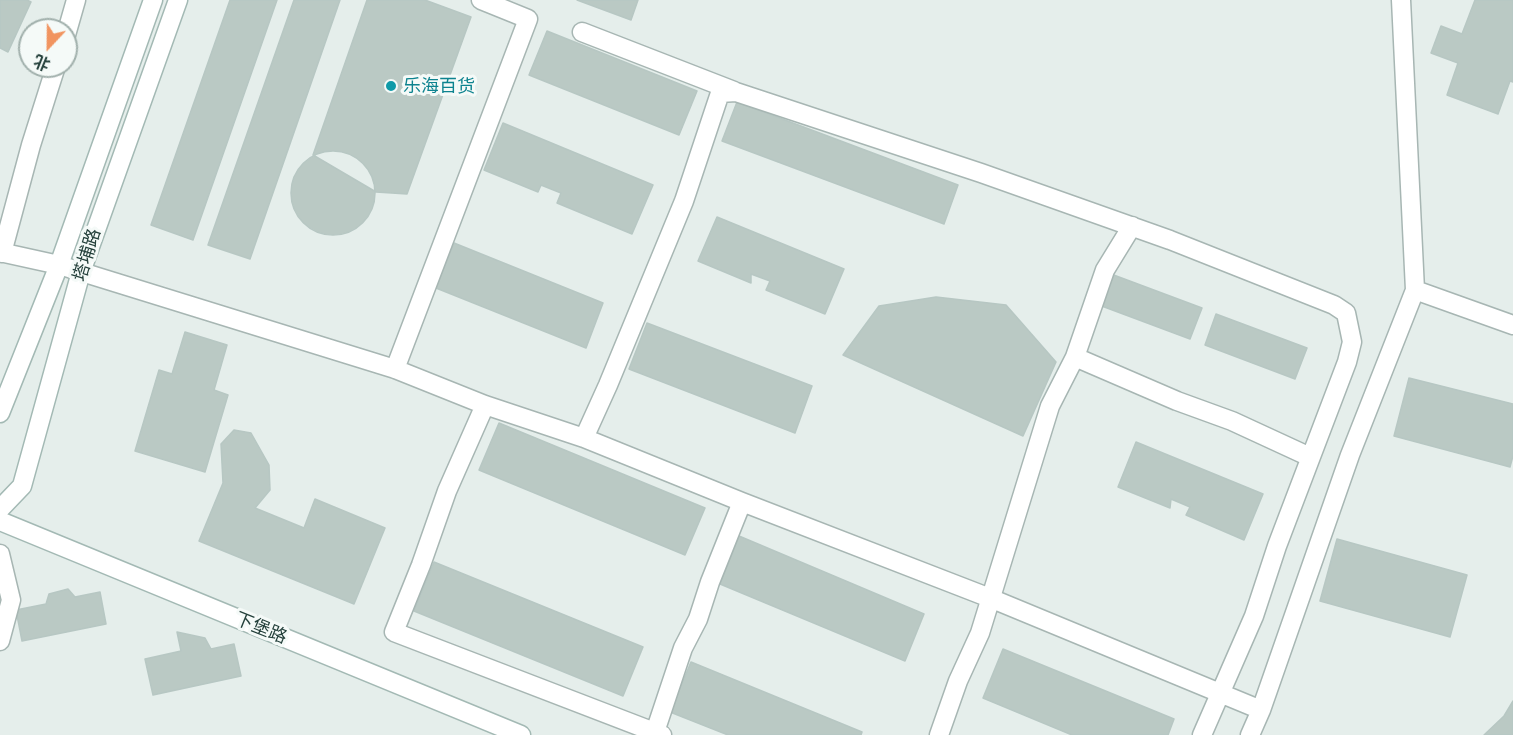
<!DOCTYPE html>
<meta charset="utf-8">
<style>
body{margin:0}
#map{position:relative;width:1513px;height:735px;overflow:hidden;background:#e5eeeb;font-family:"Asap Condensed","Noto Sans SC",sans-serif}
canvas{display:block}
.north{position:absolute;left:18px;top:18px;width:60px;height:60px;box-sizing:border-box;background:#f5faf8;border:2px solid #a1b0ac;border-radius:50%;rotate:202deg;font-size:16px;font-weight:700;line-height:24px;text-align:center;color:#24403b}
.north::after{content:'';display:block;margin:auto;width:21px;height:27px;background:#f19460;clip-path:polygon(50% 0,100% 100%,50% 72%,0 100%)}
</style>
<div id="map">
<canvas width="1513" height="735"></canvas>
<div class="north">北</div>
</div>
<script>
const c = document.querySelector('canvas').getContext('2d');
c.lineJoin = 'round';
function paint(path, color) { c.fillStyle = color; c.fill(path, 'evenodd'); }
const shape = rows => new Path2D(rows.map(r => 'M' + r).join(''));
function trace(path, color, width, dash) { c.strokeStyle = color; c.lineWidth = width; c.lineCap = dash ? 'butt' : 'round'; c.setLineDash(dash || []); c.stroke(path); }
function drawText(font, color, halo, rows, align = 'center') {
  c.font = font + ' "Asap Condensed","Noto Sans SC",sans-serif'; c.lineWidth = 6; c.setLineDash([]); c.textBaseline = 'middle'; c.strokeStyle = halo; c.fillStyle = color; for (const [text, x, y, turn = 0] of rows) {
    c.save(); c.translate(x, y); c.rotate((+turn || 0) * Math.PI / 180); c.textAlign = isNaN(turn) ? turn : align; if (halo) c.strokeText(text, 0, 0); c.fillText(text, 0, 0); c.restore();
  }
}
const building = shape([
 [0,0,27,0,31,2,8,52,0,48,0,0],
 [230,0,277,0,193,240,151,225,230,0],
 [294,0,340,0,250,259,208,245,294,0],
 [367,0,425,0,471,17,407,194,376,192,313,155,367,0],
 [577,0,638,0,631,20,577,0],
 [1475,0,1513,0,1513,82,1510,81,1498,114,1447,95,1458,63,1431,53,1441,26,1462,34,1475,0],
 [547,31,697,91,679,135,529,75,547,31],
 [737,102,958,185,944,224,722,141,737,102],
 [503,123,653,185,632,234,557,203,561,193,541,185,538,192,484,170,503,123],
 '291 193a42 42 0 1 1 84 0a42 42 0 1 1-84 0Z',
 [717,217,844,269,825,314,766,290,770,281,751,274,751,283,698,261,717,217],
 [454,243,603,303,586,348,436,288,454,243],
 [1111,274,1202,308,1190,339,1099,305,1111,274],
 [936,297,1006,305,1056,362,1023,436,843,355,879,306,936,297],
 [1216,314,1307,348,1295,379,1205,345,1216,314],
 [647,323,812,386,795,433,629,369,647,323],
 [185,332,227,345,214,390,228,395,205,472,135,451,159,370,172,374,185,332],
 [1409,378,1513,404,1513,456,1510,467,1394,436,1409,378],
 [499,423,705,508,685,555,479,470,499,423],
 [234,430,251,433,269,465,270,490,255,508,304,528,315,499,385,528,354,604,199,541,223,483,221,444,234,430],
 [1136,442,1263,494,1244,540,1186,515,1190,507,1171,499,1170,508,1118,487,1136,442],
 [739,536,924,614,905,661,720,584,739,536],
 [1337,539,1467,575,1450,637,1320,601,1337,539],
 [434,562,643,647,623,696,414,611,434,562],
 [68,589,75,597,100,592,106,624,22,641,16,610,46,604,49,594,68,589],
 [177,632,205,638,211,649,234,644,241,676,153,695,145,659,181,651,177,632],
 [1003,649,1174,719,1168,735,1072,735,983,698,1003,649],
 [691,662,862,732,861,735,728,735,670,712,691,662],
 [1513,701,1513,735,1484,735,1504,716,1513,701]
]);
paint(building, '#bac9c4');
trace(building, '#b7c7c3', 1.5);
const street = shape([
 [582,32,734,91],
 [66,35,76,0],
 [0,252,59,265,395,369,485,405,584,438,742,502,990,598,1261,710],
 [2,253,31,145,56,66],
 [1415,290,1513,325],
 [1075,357,1177,401,1232,421,1310,457],
 [395,369,528,19,481,0],
 [485,405,447,491,421,565,394,632,662,735],
 [584,438,608,385,684,201,720,93,736,92,981,173,1170,240,1334,305,1346,313,1352,342,1347,362,1277,546,1254,616,1202,735],
 [0,554,11,600,0,641],
 [655,732,683,648,698,619,710,582,742,502],
 [939,735,958,681,980,633,1050,406,1075,357,1105,270,1132,226],
 [1250,735,1261,710,1350,455,1415,290,1401,0]
]);
const secondary = shape([
 [0,413,59,265,153,0],
 [0,509,22,486,81,272,178,0],
 [0,521,521,735]
]);
trace(street, '#a7b6b3', 21);
trace(secondary, '#a3b9b4', 21);
trace(street, '#fff', 18);
trace(secondary, '#fff', 18);
for (const [x, y, r, color] of [
 [391,86,6,"#0f9aa8"]
]) { const dot = new Path2D(); dot.arc(x, y, r, 0, 2 * Math.PI); c.fillStyle = color; c.fill(dot); trace(dot, '#f5faf8', 2); }
drawText('18px', '#0d838f', '#f5faf8', [
 ["乐海百货",403,86]
], 'left');
drawText('18px', '#24403b', '#f5faf8', [
 ["塔埔路",87,255,-73],
 ["下堡路",261,628,22]
]);
</script>
